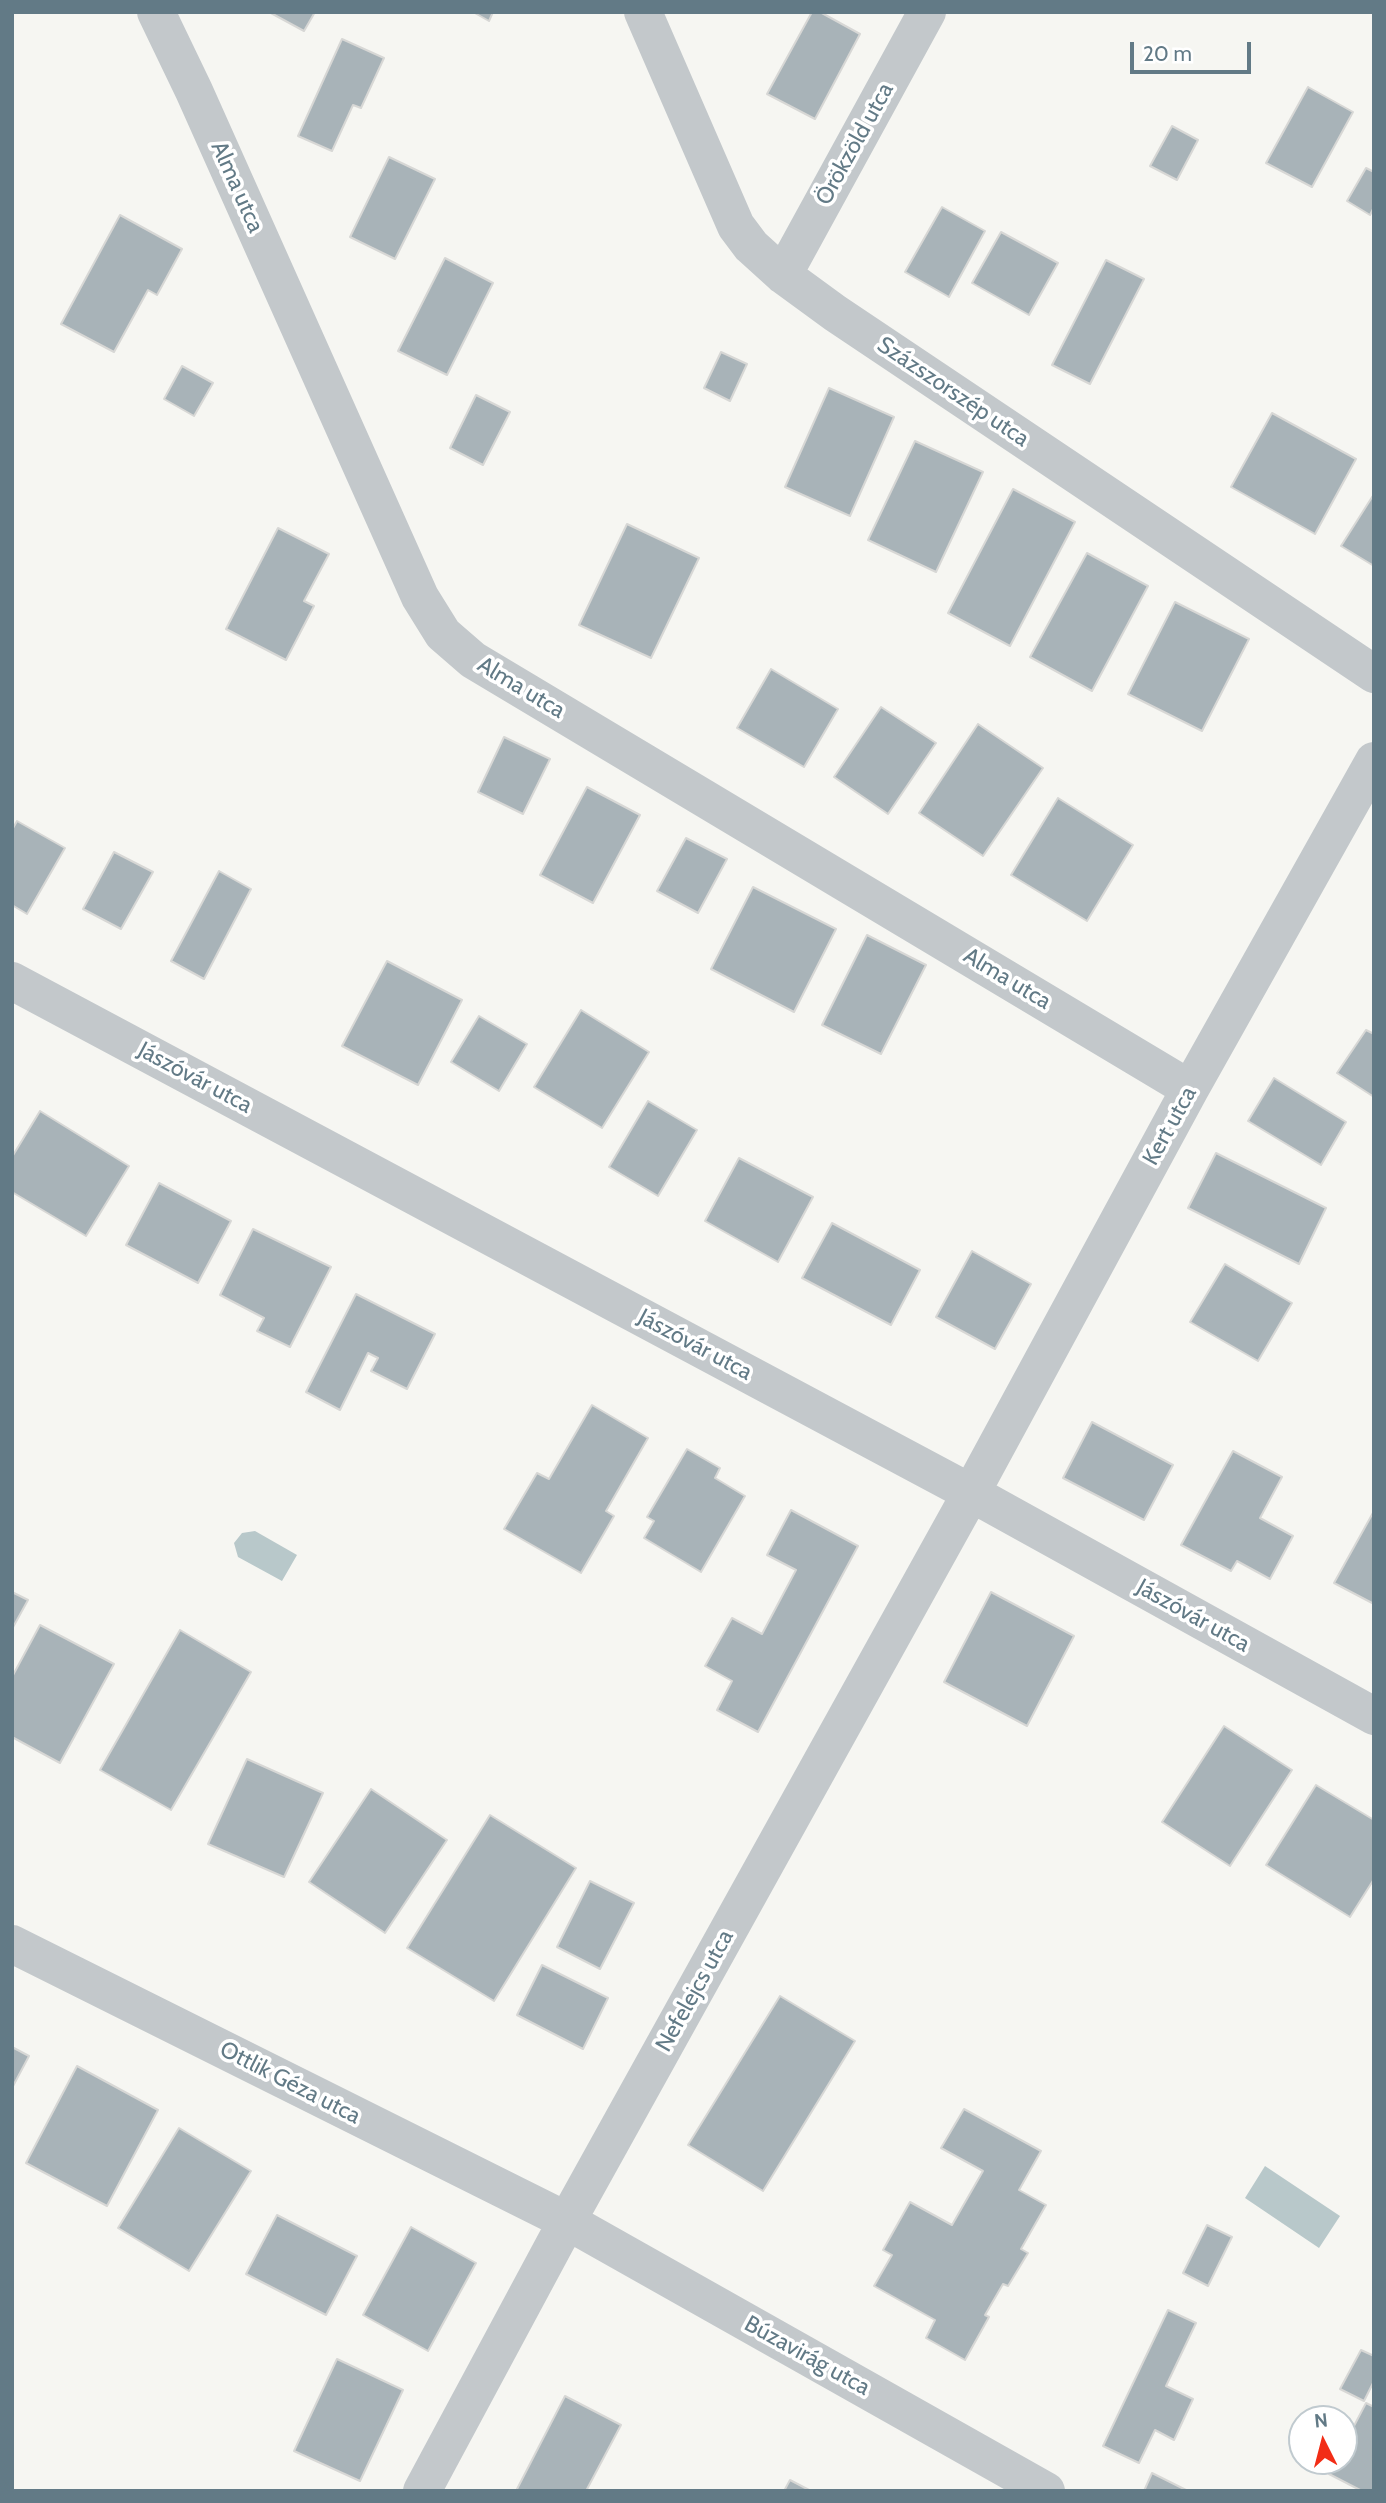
<!DOCTYPE html>
<meta charset="utf-8">
<style>
body{margin:0}
#map{position:relative;width:1386px;height:2503px;overflow:hidden;background:#f6f6f2;font-family:Cabin,sans-serif}
canvas{display:block}
.frame{position:absolute;inset:0;border:14px solid #627a86;pointer-events:none}
.north{position:absolute;left:1288px;top:2405px;width:70px;height:70px;box-sizing:border-box;background:#fff;border:2px solid #c0cacf;border-radius:50%;rotate:354deg;font-size:19px;font-weight:700;line-height:28px;text-align:center;color:#627a86}
.north::after{content:'';display:block;margin:auto;width:24px;height:32px;background:#f22d16;clip-path:polygon(50% 0,100% 100%,50% 72%,0 100%)}
.scale{position:absolute;left:1130px;top:42px;width:121px;height:32px;box-sizing:border-box;border:4px solid #627a86;border-top:0;padding-left:9px;font-size:21px;line-height:24px;white-space:nowrap;color:#627a86;-webkit-text-stroke:5px #fff;paint-order:stroke}
</style>
<div id="map">
<canvas width="1386" height="2503"></canvas>
<div class="frame"></div>
<div class="north">N</div>
<div class="scale">20 m</div>
</div>
<script>
const c = document.querySelector('canvas').getContext('2d');
c.lineJoin = 'round';
function paint(path, color) { c.fillStyle = color; c.fill(path, 'evenodd'); }
const shape = rows => new Path2D(rows.map(r => 'M' + r).join(''));
function trace(path, color, width, dash) { c.strokeStyle = color; c.lineWidth = width; c.lineCap = dash ? 'butt' : 'round'; c.setLineDash(dash || []); c.stroke(path); }
function drawText(font, color, halo, rows, align = 'center') {
  c.font = font + ' Cabin,sans-serif'; c.lineWidth = 7; c.setLineDash([]); c.textBaseline = 'middle'; c.strokeStyle = halo; c.fillStyle = color; for (const [text, x, y, turn = 0] of rows) {
    c.save(); c.translate(x, y); c.rotate((+turn || 0) * Math.PI / 180); c.textAlign = isNaN(turn) ? turn : align; if (halo) c.strokeText(text, 0, 0); c.fillText(text, 0, 0); c.restore();
  }
}
paint(shape([
 [255,1531,297,1555,282,1581,238,1557,234,1543,242,1533],
 [1265,2166,1340,2216,1319,2248,1245,2198]
]), '#b8c8ca');
const building = shape([
 [269,12,315,12,304,31,269,12],
 [473,12,493,12,489,21,473,12],
 [812,12,820,12,860,34,815,119,767,94,812,12],
 [342,39,384,58,361,108,353,105,332,151,298,136,342,39],
 [1308,87,1353,112,1312,187,1266,163,1308,87],
 [1172,126,1198,140,1177,180,1150,166,1172,126],
 [389,157,435,179,395,259,350,237,389,157],
 [1366,168,1374,172,1374,207,1370,215,1347,201,1366,168],
 [942,207,985,231,949,297,905,272,942,207],
 [120,215,182,249,157,295,148,290,114,352,61,324,120,215],
 [1001,232,1058,263,1029,315,972,283,1001,232],
 [445,258,493,283,447,375,398,351,445,258],
 [1106,260,1144,279,1090,384,1052,365,1106,260],
 [721,352,747,364,730,401,704,388,721,352],
 [182,366,213,383,194,416,164,399,182,366],
 [829,388,894,417,850,516,785,487,829,388],
 [476,395,510,412,483,465,450,448,476,395],
 [1272,413,1356,459,1315,534,1231,487,1272,413],
 [915,441,983,472,936,572,868,540,915,441],
 [1013,489,1075,522,1010,646,948,613,1013,489],
 [1374,494,1374,566,1341,546,1374,494],
 [627,524,699,558,651,658,579,625,627,524],
 [278,528,329,554,304,601,314,606,286,660,226,629,278,528],
 [1087,553,1148,586,1092,691,1030,657,1087,553],
 [1175,602,1249,639,1202,731,1128,694,1175,602],
 [771,669,838,709,804,767,737,728,771,669],
 [881,707,936,743,888,814,834,777,881,707],
 [978,724,1043,768,983,856,919,813,978,724],
 [504,737,550,759,523,814,478,792,504,737],
 [587,787,640,815,593,903,540,875,587,787],
 [1058,798,1133,845,1087,921,1011,875,1058,798],
 [17,821,65,848,27,914,12,905,12,830,17,821],
 [686,838,727,859,698,913,657,891,686,838],
 [114,852,153,872,121,929,83,909,114,852],
 [219,871,251,889,204,979,171,961,219,871],
 [753,887,836,929,794,1012,711,969,753,887],
 [867,935,926,965,881,1054,822,1025,867,935],
 [387,961,462,1000,418,1085,342,1046,387,961],
 [581,1010,649,1052,602,1128,534,1087,581,1010],
 [479,1016,527,1044,499,1091,451,1062,479,1016],
 [1366,1030,1374,1034,1374,1097,1337,1073,1366,1030],
 [1274,1078,1346,1122,1321,1165,1248,1121,1274,1078],
 [648,1101,697,1130,658,1196,609,1167,648,1101],
 [40,1111,129,1166,86,1236,12,1192,12,1157,40,1111],
 [1216,1153,1326,1208,1299,1264,1188,1208,1216,1153],
 [739,1158,813,1197,778,1262,705,1221,739,1158],
 [159,1183,231,1221,198,1283,126,1245,159,1183],
 [832,1223,920,1270,891,1325,802,1278,832,1223],
 [253,1229,331,1267,290,1347,257,1331,264,1318,220,1295,253,1229],
 [972,1251,1031,1284,995,1349,936,1317,972,1251],
 [1225,1264,1292,1303,1258,1361,1190,1322,1225,1264],
 [356,1294,435,1334,407,1389,371,1371,378,1358,368,1353,340,1410,306,1392,356,1294],
 [592,1405,648,1438,606,1511,614,1516,581,1573,504,1529,537,1473,549,1479,592,1405],
 [1092,1422,1173,1465,1144,1520,1063,1478,1092,1422],
 [687,1449,720,1468,715,1478,745,1496,701,1572,644,1538,654,1521,647,1517,687,1449],
 [1233,1451,1282,1477,1260,1518,1293,1536,1270,1579,1237,1561,1231,1571,1181,1545,1233,1451],
 [791,1510,858,1546,758,1732,717,1710,732,1681,705,1666,732,1618,762,1634,796,1570,767,1555,791,1510],
 [1374,1511,1374,1604,1334,1583,1374,1511],
 [12,1592,28,1600,12,1629,12,1592],
 [991,1592,1074,1636,1027,1726,944,1682,991,1592],
 [40,1625,114,1664,60,1763,12,1737,12,1677,40,1625],
 [180,1630,251,1672,171,1810,100,1770,180,1630],
 [1224,1726,1292,1770,1230,1866,1162,1822,1224,1726],
 [247,1759,323,1793,284,1877,208,1844,247,1759],
 [1316,1785,1374,1820,1374,1879,1350,1917,1266,1865,1316,1785],
 [371,1789,447,1840,385,1933,309,1882,371,1789],
 [490,1815,576,1868,494,2001,407,1948,490,1815],
 [590,1881,634,1903,600,1969,557,1947,590,1881],
 [542,1965,608,1998,583,2049,517,2015,542,1965],
 [780,1996,855,2041,763,2191,688,2145,780,1996],
 [12,2047,29,2056,12,2088,12,2047],
 [77,2066,158,2110,107,2206,26,2163,77,2066],
 [964,2109,1041,2151,1019,2190,1046,2205,1021,2249,1028,2253,1008,2286,1003,2284,985,2315,989,2317,965,2360,926,2338,935,2320,874,2286,892,2255,883,2250,910,2202,952,2225,983,2171,941,2148,964,2109],
 [179,2128,251,2171,189,2271,118,2228,179,2128],
 [277,2215,357,2256,326,2315,246,2274,277,2215],
 [1207,2225,1232,2237,1208,2286,1183,2273,1207,2225],
 [411,2227,476,2263,428,2351,363,2315,411,2227],
 [1168,2310,1196,2323,1166,2386,1193,2399,1174,2440,1155,2430,1139,2463,1103,2446,1168,2310],
 [1361,2350,1374,2356,1374,2381,1364,2401,1340,2389,1361,2350],
 [337,2359,403,2390,360,2481,294,2451,337,2359],
 [565,2396,621,2425,586,2491,516,2491,565,2396],
 [1366,2403,1374,2407,1374,2491,1362,2491,1329,2474,1336,2461,1344,2461,1344,2445,1366,2403],
 [1152,2473,1188,2491,1144,2491,1152,2473],
 [790,2480,811,2491,784,2491,790,2480]
]);
paint(building, '#a8b3b8');
trace(building, '#d7d7d5', 2);
trace(shape([
 [156,12,194,91,420,597,443,634,473,660,1190,1089],
 [643,12,736,226,751,246,783,275,835,313,1374,674],
 [783,275,927,12],
 [12,981,971,1493,1374,1716],
 [12,1944,567,2221,1046,2491],
 [422,2491,567,2221,971,1493,1190,1089,1374,761]
]), '#c3c8cb', 38);
drawText('23px', '#627a86', '#fff', [
 ["Örökzöld utca",855,144,-61],
 ["Alma utca",237,187,66],
 ["Százszorszép utca",953,392,34],
 ["Alma utca",521,688,31],
 ["Alma utca",1007,979,31],
 ["Jászóvár utca",195,1078,28],
 ["Kert utca",1170,1126,-61],
 ["Jászóvár utca",695,1345,28],
 ["Jászóvár utca",1193,1616,29],
 ["Nefelejcs utca",695,1991,-61],
 ["Ottlik Géza utca",290,2083,27],
 ["Búzavirág utca",807,2356,29]
]);
</script>
